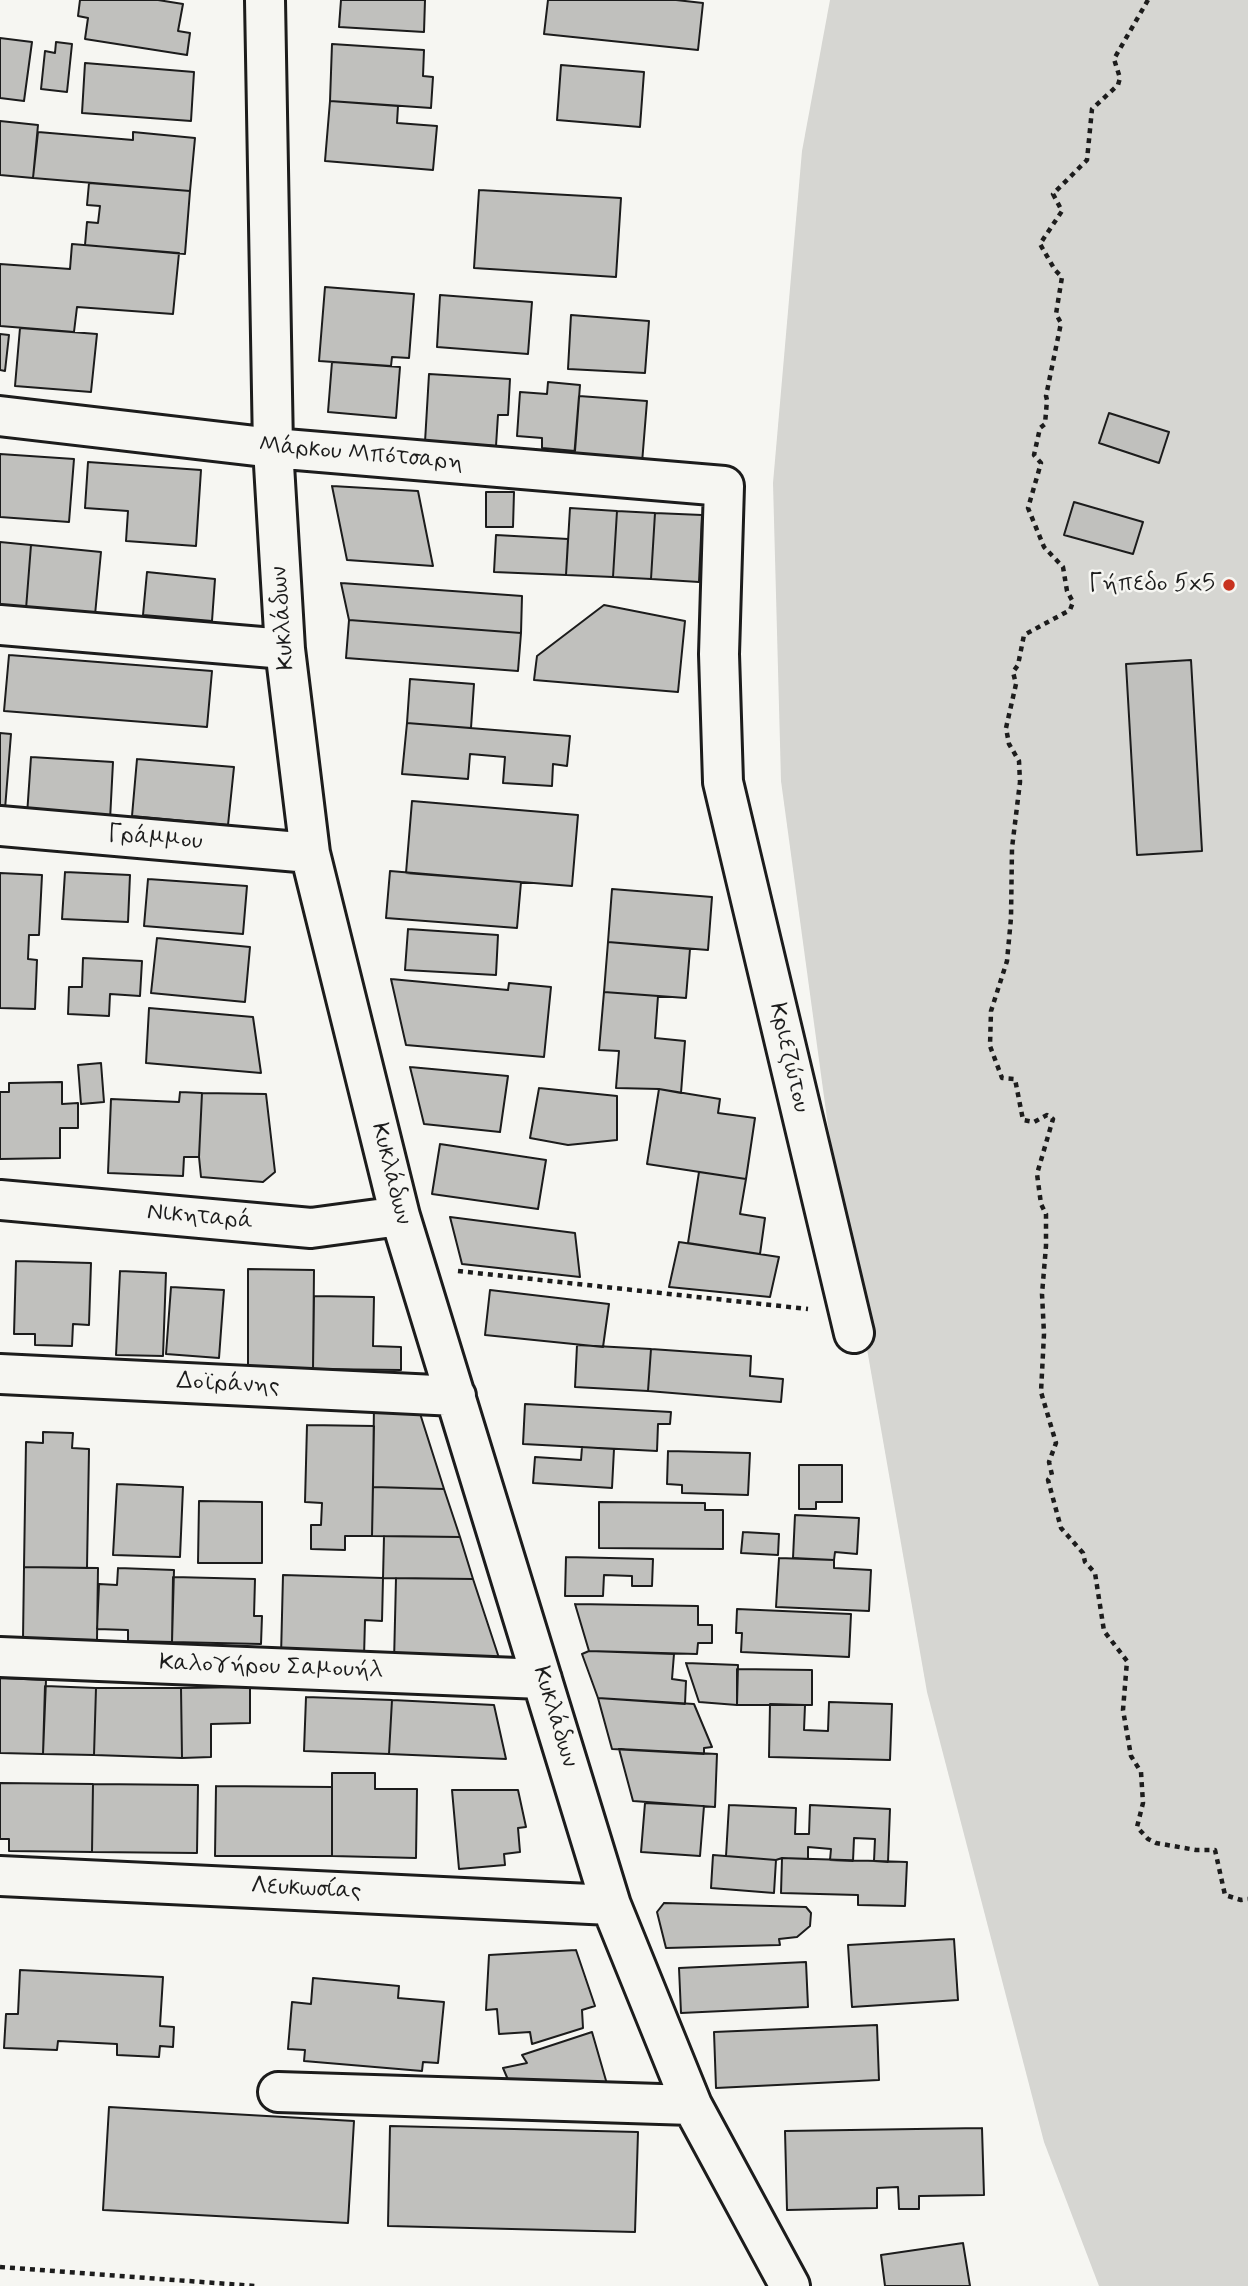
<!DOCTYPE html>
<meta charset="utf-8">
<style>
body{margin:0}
canvas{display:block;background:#f6f6f2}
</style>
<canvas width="1248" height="2286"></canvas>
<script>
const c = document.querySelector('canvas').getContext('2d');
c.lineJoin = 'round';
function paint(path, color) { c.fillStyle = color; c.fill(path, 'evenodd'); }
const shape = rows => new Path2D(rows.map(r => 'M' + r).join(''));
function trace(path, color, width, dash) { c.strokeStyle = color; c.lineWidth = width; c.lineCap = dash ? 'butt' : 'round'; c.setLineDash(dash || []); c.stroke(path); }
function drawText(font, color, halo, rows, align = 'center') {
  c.font = font + ' Mynerve,sans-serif'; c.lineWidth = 5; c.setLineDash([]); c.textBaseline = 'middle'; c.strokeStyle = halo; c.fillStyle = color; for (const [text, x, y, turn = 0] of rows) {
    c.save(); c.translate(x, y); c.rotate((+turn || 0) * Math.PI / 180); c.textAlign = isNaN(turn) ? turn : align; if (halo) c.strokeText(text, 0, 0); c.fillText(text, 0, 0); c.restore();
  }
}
paint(shape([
 [830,0,1248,0,1248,2286,1099,2286,1044,2142,927,1692,828,1126,781,781,773,483,802,151]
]), '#d6d6d2');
const building = shape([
 [80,0,158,0,183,4,178,31,190,33,187,55,85,39,88,18,78,16,80,0],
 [341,0,425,0,424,32,339,27,341,0],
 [548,0,676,0,703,3,698,50,544,34,548,0],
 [0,38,32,42,24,101,0,98,0,38],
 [56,42,72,44,67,92,41,89,45,51,55,53,56,42],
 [332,44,424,50,423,76,433,77,431,108,330,101,332,44],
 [85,63,194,72,191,121,82,113,85,63],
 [561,65,644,72,640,127,557,120,561,65],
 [330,101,398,106,397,123,437,126,433,170,325,161,330,101],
 [0,121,38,125,33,178,0,175,0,121],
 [38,132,133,140,133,132,195,138,190,191,33,178,38,132],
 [89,183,190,191,185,254,85,245,87,222,98,223,100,206,87,205,89,183],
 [479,190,621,198,616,277,474,268,479,190],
 [72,244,179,253,173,314,77,307,74,332,0,326,0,264,70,269,72,244],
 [325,287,414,294,409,358,392,357,391,366,319,361,325,287],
 [440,295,532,302,528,354,437,347,440,295],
 [571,315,649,321,645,373,568,369,571,315],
 [20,328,97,334,91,392,15,386,20,328],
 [0,334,9,335,5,371,0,370,0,334],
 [332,362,400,367,396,418,328,412,332,362],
 [429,374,510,379,508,415,498,415,496,446,425,442,429,374],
 [548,382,580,385,575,451,542,448,542,438,517,436,520,392,547,394,548,382],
 [579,396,647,401,642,463,574,458,579,396],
 [1109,413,1169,432,1159,463,1099,443,1109,413],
 [0,454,74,459,69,522,0,517,0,454],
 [88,462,201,470,196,546,126,541,128,511,85,508,88,462],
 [332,486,418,491,433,566,347,560,332,486],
 [486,492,514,492,513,527,486,527,486,492],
 [1074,502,1143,522,1133,554,1064,535,1074,502],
 [570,508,617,511,613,577,566,575,570,508],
 [617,511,655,513,651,579,613,577,617,511],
 [655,513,702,515,699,582,651,579,655,513],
 [496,535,568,539,566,575,494,572,496,535],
 [0,542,31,545,26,609,0,607,0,542],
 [31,545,101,552,95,615,26,609,31,545],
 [147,572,215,579,212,621,143,615,147,572],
 [341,583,522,596,521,633,349,620,341,583],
 [604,605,685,621,678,692,534,680,537,656,604,605],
 [349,620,521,633,518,671,346,658,349,620],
 [9,655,212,671,207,727,4,711,9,655],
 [1191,660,1202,851,1137,855,1126,664,1191,660],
 [410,679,474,684,471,728,407,723,410,679],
 [407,723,570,736,567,766,553,764,552,786,503,783,505,757,470,754,468,779,402,774,407,723],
 [0,733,11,734,5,809,0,808,0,733],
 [31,757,113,762,110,820,27,815,31,757],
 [137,759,234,767,228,825,132,816,137,759],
 [412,801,578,815,572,886,406,873,412,801],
 [390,871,521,882,517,928,386,918,390,871],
 [65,872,130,875,128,922,62,919,65,872],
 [0,873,42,875,39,935,29,935,28,959,37,960,35,1009,0,1008,0,873],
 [148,879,247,886,243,934,144,926,148,879],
 [612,889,712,897,708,950,608,942,612,889],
 [408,929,498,935,496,975,405,970,408,929],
 [157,938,250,947,245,1002,151,993,157,938],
 [608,942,690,949,686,998,604,992,608,942],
 [83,958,142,961,140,996,110,994,109,1016,68,1014,69,987,82,987,83,958],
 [391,979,508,990,509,983,551,987,544,1057,406,1045,391,979],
 [604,992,658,996,655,1038,685,1041,681,1093,659,1089,616,1088,619,1051,599,1050,604,992],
 [149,1008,253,1017,261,1073,146,1063,149,1008],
 [101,1063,104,1102,81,1104,78,1065,101,1063],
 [410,1067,508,1076,500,1132,424,1124,410,1067],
 [62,1082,62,1104,78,1103,78,1128,60,1128,60,1158,0,1159,0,1092,9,1092,9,1083,62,1082],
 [539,1088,617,1096,617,1140,568,1145,530,1138,539,1088],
 [659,1089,720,1099,718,1113,755,1118,746,1179,647,1164,659,1089],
 [180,1092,202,1093,199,1157,184,1157,183,1176,108,1173,111,1099,179,1102,180,1092],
 [202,1093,266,1094,275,1172,263,1182,201,1177,199,1157,202,1093],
 [440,1144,546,1160,538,1209,432,1194,440,1144],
 [699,1172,746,1179,740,1214,765,1218,760,1254,688,1243,699,1172],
 [450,1217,575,1233,580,1277,462,1264,450,1217],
 [679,1242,779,1257,770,1297,669,1287,679,1242],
 [16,1261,91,1263,89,1325,73,1324,72,1346,35,1345,35,1334,14,1334,16,1261],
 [248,1269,314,1270,313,1369,248,1369,248,1269],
 [120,1271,166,1273,163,1356,116,1355,120,1271],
 [171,1287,224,1290,219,1358,166,1354,171,1287],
 [490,1290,609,1304,603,1347,485,1335,490,1290],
 [314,1296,374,1297,373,1346,401,1347,401,1370,313,1369,314,1296],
 [577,1345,651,1349,648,1391,575,1387,577,1345],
 [651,1349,751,1356,750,1376,783,1379,781,1402,648,1391,651,1349],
 [374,1403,417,1404,444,1489,373,1487,374,1403],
 [525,1404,671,1412,670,1424,658,1424,657,1451,523,1444,525,1404],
 [307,1425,374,1426,372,1536,345,1536,345,1550,311,1549,311,1525,321,1525,322,1503,305,1502,307,1425],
 [43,1432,73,1433,72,1448,89,1449,87,1568,24,1567,26,1442,43,1443,43,1432],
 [582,1447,614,1449,612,1488,533,1483,535,1457,581,1460,582,1447],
 [668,1451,750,1453,748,1495,682,1493,682,1485,667,1484,668,1451],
 [799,1465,842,1465,842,1502,816,1502,816,1509,799,1509,799,1465],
 [117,1484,183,1487,180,1557,113,1555,117,1484],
 [373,1487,444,1489,460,1537,372,1536,373,1487],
 [199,1501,262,1502,262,1563,198,1563,199,1501],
 [599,1502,705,1503,705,1510,723,1510,723,1549,599,1548,599,1502],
 [795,1515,859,1518,857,1554,835,1552,834,1560,793,1558,795,1515],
 [743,1532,779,1534,778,1555,741,1553,743,1532],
 [384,1536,460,1537,473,1579,383,1578,384,1536],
 [566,1557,653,1559,652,1586,632,1586,632,1576,604,1575,603,1596,565,1596,566,1557],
 [779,1558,834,1560,834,1568,871,1570,869,1611,776,1607,779,1558],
 [24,1567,98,1568,97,1640,23,1639,24,1567],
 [118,1568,174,1570,172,1642,128,1641,128,1630,97,1629,99,1584,117,1585,118,1568],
 [283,1575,383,1578,382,1621,365,1620,364,1657,281,1656,283,1575],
 [173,1577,255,1579,254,1616,262,1616,261,1644,172,1642,173,1577],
 [396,1578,473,1579,501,1664,394,1662,396,1578],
 [575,1604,698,1606,698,1625,712,1625,712,1643,698,1643,697,1654,589,1651,575,1604],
 [737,1609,851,1614,849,1657,741,1652,742,1633,736,1633,737,1609],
 [589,1651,674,1654,672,1679,686,1681,685,1704,598,1698,582,1654,589,1651],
 [686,1663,738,1665,737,1705,699,1702,686,1663],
 [737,1669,812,1670,812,1705,737,1705,737,1669],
 [0,1678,46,1680,43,1754,0,1753,0,1678],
 [45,1686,96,1688,94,1755,43,1754,45,1686],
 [250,1687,250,1723,211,1724,211,1757,182,1758,181,1688,250,1687],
 [96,1688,181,1688,182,1758,94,1755,96,1688],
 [306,1697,392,1700,389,1754,304,1751,306,1697],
 [598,1698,694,1704,712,1747,704,1748,704,1754,612,1749,598,1698],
 [392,1700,494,1705,506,1759,389,1754,392,1700],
 [829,1702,892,1704,890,1760,769,1757,770,1704,805,1705,804,1730,828,1731,829,1702],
 [619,1749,717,1754,715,1807,633,1801,619,1749],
 [332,1773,375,1773,375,1789,417,1789,416,1858,332,1856,332,1773],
 [0,1783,93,1784,92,1852,9,1851,9,1839,0,1839,0,1783],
 [93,1784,198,1785,197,1853,92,1852,93,1784],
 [216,1786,332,1787,332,1856,215,1856,216,1786],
 [452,1790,518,1790,526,1827,518,1828,520,1852,504,1854,505,1865,459,1869,452,1790],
 [645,1803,704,1806,700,1856,641,1852,645,1803],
 [729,1805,796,1808,795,1834,809,1834,810,1805,890,1809,888,1862,874,1861,875,1839,854,1838,853,1861,830,1860,831,1849,808,1847,808,1859,782,1858,776,1860,726,1856,729,1805],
 [713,1855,776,1860,774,1893,711,1888,713,1855],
 [782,1858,907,1862,905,1906,858,1905,858,1895,781,1893,782,1858],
 [664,1903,806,1907,811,1913,810,1926,797,1937,779,1939,780,1945,666,1948,657,1912,664,1903],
 [954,1939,958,2000,852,2007,848,1945,954,1939],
 [576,1950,595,2006,582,2010,583,2028,532,2044,530,2032,499,2034,497,2009,486,2010,489,1955,576,1950],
 [806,1962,808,2007,681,2013,679,1968,806,1962],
 [20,1970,163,1977,160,2026,174,2027,173,2047,160,2046,159,2057,117,2055,117,2044,58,2041,57,2050,4,2048,6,2014,18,2014,20,1970],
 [313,1978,399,1986,398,1998,444,2002,438,2063,423,2062,422,2071,304,2061,305,2050,288,2049,292,2002,311,2004,313,1978],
 [877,2025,879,2080,716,2088,714,2032,877,2025],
 [592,2032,609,2091,515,2096,503,2068,527,2063,522,2055,592,2032],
 [109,2107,354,2121,348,2223,103,2210,109,2107],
 [390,2126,638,2132,635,2232,388,2226,390,2126],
 [982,2128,984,2195,919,2196,919,2209,899,2209,898,2187,877,2188,877,2208,787,2210,785,2131,982,2128],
 [963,2243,970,2286,885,2286,881,2255,963,2243]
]);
paint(building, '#c0c0bd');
trace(building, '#1c1c1c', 2);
const minor = shape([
 [265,0,273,448,285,649,310,853,400,1216,611,1905,692,2105,790,2286],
 [0,416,273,448,724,486,719,654,723,782,854,1333],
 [0,625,285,649],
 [0,826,310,853],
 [0,1200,311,1228,400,1216],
 [0,1374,456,1396],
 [0,1657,542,1679],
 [0,1876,611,1905],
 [278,2092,692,2105]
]);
trace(minor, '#1c1c1c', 44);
trace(shape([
 [1148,0,1114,59,1120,78,1118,85,1092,109,1087,160,1053,194,1062,211,1040,244,1055,270,1062,277,1056,314,1061,323,1046,396,1047,400,1045,424,1040,428,1034,455,1041,463,1028,508,1044,547,1063,567,1067,591,1073,602,1070,610,1024,635,1018,665,1013,672,1016,684,1006,728,1009,744,1019,761,1020,782,1012,848,1011,918,1007,961,991,1011,990,1046,1002,1078,1015,1079,1023,1120,1034,1122,1047,1115,1053,1119,1037,1174,1041,1204,1046,1214,1046,1246,1042,1294,1044,1334,1041,1392,1056,1443,1049,1462,1052,1475,1048,1480,1061,1528,1083,1553,1085,1562,1095,1573,1104,1631,1127,1661,1123,1710,1131,1756,1141,1772,1143,1803,1137,1827,1148,1839,1156,1843,1196,1850,1215,1850,1225,1895,1241,1900,1248,1899],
 [458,1271,808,1309],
 [0,2267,255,2286]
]), '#1c1c1c', 4.5, [5, 5]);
trace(minor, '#f6f6f2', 38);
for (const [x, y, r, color] of [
 [1229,585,7,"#c8321e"]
]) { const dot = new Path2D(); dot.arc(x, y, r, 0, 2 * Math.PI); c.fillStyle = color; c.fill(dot); trace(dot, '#f6f6f2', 2.5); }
drawText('24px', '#1c1c1c', '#f6f6f2', [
 ["Μάρκου Μπότσαρη",361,455,5],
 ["Κυκλάδων",284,618,-94],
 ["Γράμμου",155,839,5],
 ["Κριεζώτου",788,1058,77],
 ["Κυκλάδων",390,1174,76],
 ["Νικηταρά",200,1218,5],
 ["Δοϊράνης",228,1385,3],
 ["Καλογήρου Σαμουήλ",271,1668,2],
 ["Κυκλάδων",554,1717,73],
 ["Λευκωσίας",306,1890,3]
]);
drawText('24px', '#1c1c1c', '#f6f6f2', [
 ["Γήπεδο 5x5",1215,585]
], 'right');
</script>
